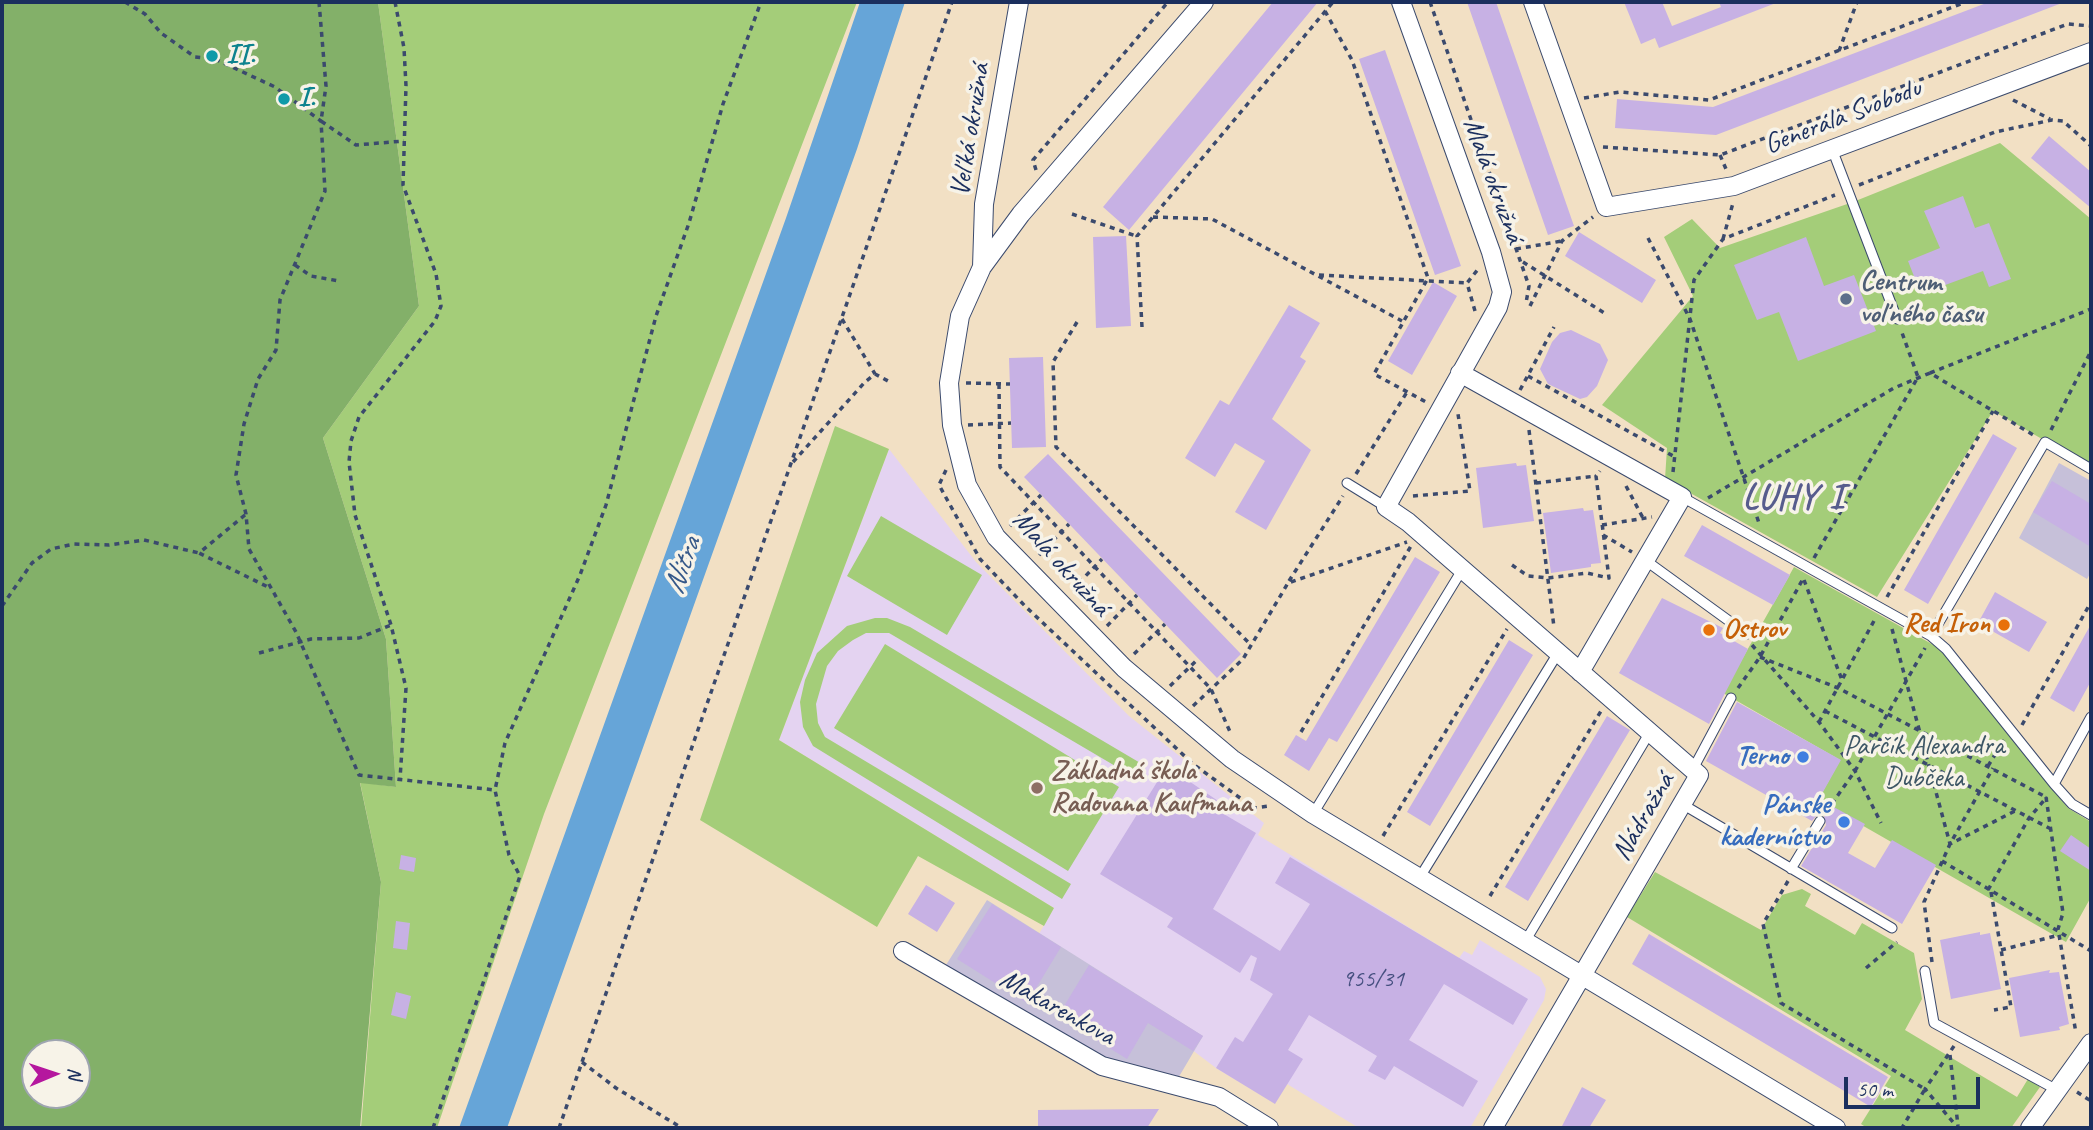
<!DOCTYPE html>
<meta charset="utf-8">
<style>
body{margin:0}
#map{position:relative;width:2093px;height:1130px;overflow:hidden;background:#f2e0c4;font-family:Caveat,sans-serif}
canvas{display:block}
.frame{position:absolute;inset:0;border:4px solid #1b2f5e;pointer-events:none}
.north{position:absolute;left:21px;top:1039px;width:70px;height:70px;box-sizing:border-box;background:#f7f3e8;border:2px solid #9fa5b1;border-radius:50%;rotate:88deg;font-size:19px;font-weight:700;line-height:28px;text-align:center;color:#1b2f5e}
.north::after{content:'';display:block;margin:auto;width:24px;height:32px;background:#b5179e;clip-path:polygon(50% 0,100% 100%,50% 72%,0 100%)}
.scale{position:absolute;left:1844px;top:1077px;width:136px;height:32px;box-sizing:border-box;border:4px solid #1b2f5e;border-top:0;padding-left:9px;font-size:21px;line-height:24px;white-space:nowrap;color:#1b2f5e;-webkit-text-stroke:5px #f7f3e8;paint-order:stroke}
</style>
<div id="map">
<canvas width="2093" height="1130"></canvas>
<div class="frame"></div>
<div class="north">N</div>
<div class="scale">50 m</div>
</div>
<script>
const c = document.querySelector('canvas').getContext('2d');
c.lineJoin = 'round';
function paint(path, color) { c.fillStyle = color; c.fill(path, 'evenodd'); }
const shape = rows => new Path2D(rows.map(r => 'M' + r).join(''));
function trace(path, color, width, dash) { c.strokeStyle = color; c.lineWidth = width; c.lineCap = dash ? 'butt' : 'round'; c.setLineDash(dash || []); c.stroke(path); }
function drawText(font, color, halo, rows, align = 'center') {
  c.font = font + ' Caveat,sans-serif'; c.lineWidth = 7; c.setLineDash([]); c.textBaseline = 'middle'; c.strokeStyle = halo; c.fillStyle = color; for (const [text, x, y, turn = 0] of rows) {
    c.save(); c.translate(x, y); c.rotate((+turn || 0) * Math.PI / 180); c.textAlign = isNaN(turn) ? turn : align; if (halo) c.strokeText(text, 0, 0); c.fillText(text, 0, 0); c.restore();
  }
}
paint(shape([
 [889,449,976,562,1129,716,1264,823,1258,835,1459,958,1464,951,1472,955,1480,940,1540,977,1546,989,1544,1000,1470,1128,1359,1128,1287,1084,1275,1103,1216,1068,1039,934,1054,908,779,740]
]), '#e4d3f1');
paint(shape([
 [2059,463,2091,481,2091,572,2087,579,2019,538],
 [987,900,1203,1036,1177,1080,1103,1060,946,965]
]), '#c6c0d9');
paint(shape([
 [378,2,857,2,544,814,437,1128,361,1128,381,882,360,782,396,787,386,639,323,438,419,306],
 [2000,143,2091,219,2091,467,1993,411,1877,597,1665,479,1667,448,1602,405,1693,296,1664,237,1692,219,1720,248,1853,202],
 [835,426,889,449,779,740,1054,908,1044,926,918,856,877,927,700,820],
 [881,516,982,575,947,635,847,576],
 [1794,567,1939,648,2068,808,2091,822,2091,897,2066,942,1818,800,1840,760,1723,693],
 [875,618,887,618,910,627,1142,764,1134,777,889,633,866,633,853,640,838,651,827,666,816,704,818,723,825,737,1071,884,1062,899,813,746,803,727,800,702,805,680,817,653,847,626],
 [885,644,1119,787,1068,871,834,728],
 [1655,872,1761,930,1782,895,1802,889,1811,894,1805,906,1855,935,1862,923,1914,953,1922,999,1905,1030,2017,1097,2028,1079,2040,1087,2011,1128,1867,1128,1861,1124,1891,1076,1627,917]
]), '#a4cd79');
paint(shape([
 [2,2,378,2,419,306,323,438,386,639,396,787,360,783,381,882,360,1128,2,1128],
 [35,1053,77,1053,77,1095,35,1095]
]), '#83b069');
paint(shape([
 [860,2,905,2,857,149,507,1128,459,1128,786,218]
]), '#66a5d8');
paint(shape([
 [1273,2,1318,2,1129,230,1103,207],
 [1467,2,1496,2,1574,226,1548,235],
 [1624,2,1662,2,1672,26,1721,7,1719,2,1776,3,1659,48,1655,38,1641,44],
 [1989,2,2062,3,1716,135,1615,128,1617,99,1713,107],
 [1385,50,1461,266,1435,275,1359,59],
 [2049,136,2091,172,2091,208,2031,158],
 [1963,196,1975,228,1989,223,2011,279,1989,287,1983,271,1921,294,1908,261,1940,248,1924,211],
 [1579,232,1656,280,1642,303,1565,256],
 [1126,236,1131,326,1096,328,1093,237],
 [1806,237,1824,286,1854,275,1876,331,1798,361,1779,312,1757,320,1734,265],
 [1433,282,1457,296,1412,375,1388,361],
 [1289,305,1320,323,1300,357,1306,361,1272,419,1311,450,1266,530,1235,512,1265,461,1235,443,1215,477,1185,458,1220,400,1229,405],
 [1571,330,1600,344,1608,360,1597,386,1587,397,1580,399,1548,384,1540,369,1552,342,1560,333],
 [1043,357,1046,447,1012,448,1009,358],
 [1993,434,2017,448,1928,604,1904,590],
 [1048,454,1241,654,1217,678,1024,477],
 [1516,463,1517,466,1526,465,1534,521,1483,528,1476,468],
 [2052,481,2091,504,2091,547,2033,512],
 [1583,508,1584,511,1593,510,1601,563,1591,564,1591,567,1551,573,1543,513],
 [1702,525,1790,575,1773,605,1684,556],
 [1415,557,1440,572,1337,742,1329,738,1309,771,1284,755,1296,735,1306,741],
 [1995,592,2047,622,2029,652,1978,623],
 [1662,598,1723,628,1720,633,1748,649,1709,724,1619,673],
 [2091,624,2091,681,2074,712,2050,698],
 [1509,640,1533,655,1430,826,1407,812],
 [1737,702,1841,760,1819,799,1865,824,1848,853,1875,868,1892,840,1936,865,1902,924,1801,866,1826,825,1824,815,1817,815,1812,821,1706,761],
 [1607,716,1630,730,1528,901,1505,887],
 [1167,766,1221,803,1217,810,1256,833,1213,909,1280,951,1310,904,1275,883,1290,857,1528,999,1513,1025,1444,984,1409,1040,1478,1081,1463,1107,1394,1066,1385,1080,1368,1071,1377,1056,1309,1015,1288,1050,1303,1059,1275,1104,1216,1068,1235,1037,1243,1042,1273,994,1250,980,1257,958,1251,955,1240,973,1167,927,1173,918,1100,874],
 [2071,835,2091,849,2091,871,2060,851],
 [401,855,416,858,414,872,399,869],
 [926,885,955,903,937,932,908,914],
 [992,904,1061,947,1027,1003,957,959],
 [396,921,410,923,407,950,393,948],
 [1980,932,1980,935,1990,933,2001,989,1951,999,1940,940],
 [1649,934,1888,1077,1871,1107,1632,964],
 [1089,965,1203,1036,1193,1051,1148,1023,1127,1059,1058,1016],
 [2050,970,2049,973,2059,972,2069,1024,2059,1027,2060,1030,2020,1037,2009,978],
 [396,992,411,996,406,1019,391,1015],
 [1582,1087,1606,1100,1589,1128,1561,1128],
 [1159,1109,1147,1128,1038,1128,1038,1110]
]), '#c7b1e4');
const service = shape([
 [1832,149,1897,319],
 [1347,483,1386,507],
 [1682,497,1931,636,1946,649,2054,784,2072,804,2091,815],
 [1645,560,1747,634],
 [1931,636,2045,442,2091,469],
 [1693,769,1731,698],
 [2054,784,2091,717],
 [1682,804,1892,928],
 [1313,814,1462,570],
 [1791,869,1820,821],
 [1420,877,1558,653],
 [1526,940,1650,732],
 [1925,971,1934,1023,2057,1090]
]);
const minor = shape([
 [1204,2,1021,214,982,267,960,316,949,383,952,425,967,485,996,537,1124,668,1232,759,1313,814,1836,1128],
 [1401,2,1491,252,1502,292,1498,307,1386,507,1408,522,1699,775,1493,1128],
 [1533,2,1606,207,1734,186,2091,52],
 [982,267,984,204,1019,2],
 [1460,373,1682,497,1580,672],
 [903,951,1102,1066,1219,1097,1269,1128],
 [2030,1128,2091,1043]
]);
trace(service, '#3b4a6d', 11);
trace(minor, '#3b4a6d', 20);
trace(shape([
 [125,2,145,14,161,33,195,57,215,59,275,87,321,121,325,191,280,300,276,350,258,379,244,424,236,475,246,514,249,549,296,632,359,775,495,790],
 [319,2,326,86,321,121,356,145,404,141],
 [395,2,404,48,406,86,403,185,436,274,441,306,435,321,359,417,351,441,349,462,355,515,391,625,406,688,400,779],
 [1430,2,1529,286,1526,303],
 [1325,11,1352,60,1428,278,1374,374,1426,402],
 [1839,51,1857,2],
 [1584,98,1620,92,1709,100,1966,2],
 [2013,100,2050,119],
 [1603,147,1720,155,2068,24,2091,26],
 [1720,155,1726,169],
 [1036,170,1033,160,1168,2],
 [1859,185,1995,132,2052,120,2063,121,2091,146],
 [1072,214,1136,236],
 [1153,217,1212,219,1402,321],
 [1648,238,1690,319,1760,526],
 [1723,239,1733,203],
 [1516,249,1562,241],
 [1523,262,1606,314],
 [295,265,311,276,339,281],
 [1319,275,1467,283],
 [1530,306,1562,241,1593,217],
 [1475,311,1467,283,1479,268],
 [842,319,875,374],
 [1077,322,1053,362,1056,447,1251,645],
 [1142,327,1137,236,1333,2],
 [1930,373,2091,309],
 [1528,376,1675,457],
 [966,383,1010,384],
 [999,384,1000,467,1211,689,1231,734],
 [1520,390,1554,327],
 [968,425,1011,423],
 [1529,430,1554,627],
 [2051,430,2091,351],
 [793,462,865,382,875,374,888,381],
 [946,470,939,485,980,559,1026,607,1193,764,1254,808,1269,806],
 [1673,472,1694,280,1723,239,1835,195],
 [1356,474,1407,392],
 [1536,483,1596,476],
 [1626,486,1643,518],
 [1413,496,1470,491,1458,414],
 [1708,498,1894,388,1930,373,2035,436],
 [245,515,199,553,268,587],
 [1602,525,1652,517],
 [1010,526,1041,495],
 [1603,535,1632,552],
 [1039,555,1069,524],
 [1814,558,1918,377,1901,330],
 [1512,565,1528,576,1548,578,1587,573,1609,578,1596,476,1600,471],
 [1804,580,1842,680],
 [1289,581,1343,496],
 [1072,590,1102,559],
 [1887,597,1993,411],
 [2,606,32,563,51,549,74,544,109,545,144,540,199,553],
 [1107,626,1137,595],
 [1892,629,1950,844,2015,811],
 [1752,645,1819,722,1855,771,1881,823],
 [259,653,311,639,359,638,391,625],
 [1134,654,1165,624],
 [1760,657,1838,688,2046,797],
 [1170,686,1198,659],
 [1738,688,1760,657,1804,577],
 [1193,706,1243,659,1288,583,1407,542],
 [1825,711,2051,829],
 [1819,722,1875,619],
 [2022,725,2091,602],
 [1301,732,1411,546],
 [1988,766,2004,740],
 [2046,797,2063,913,2058,929,2076,1033],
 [1826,812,1855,771,1925,648],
 [1383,836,1507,629],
 [1942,861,2091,951],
 [1788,881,1763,924,1781,1003,1925,1089,1902,1128],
 [1988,890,2029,818,2047,797],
 [1991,892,2011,1007,1994,1010],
 [1490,896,1601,711],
 [2001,950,2059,935],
 [1932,962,1924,902,1950,844,1993,768],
 [1866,968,1897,942],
 [1954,1046,1925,1089,1958,1128],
 [1950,1055,1958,1126],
 [582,1062,616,1088,682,1128],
 [2077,1092,2091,1101],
 [433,1128,520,876,509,855,495,790,505,743,580,575,606,505,656,316,689,223,723,104,761,2],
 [559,1128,952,2]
]), '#3b4a6d', 3.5, [5, 5]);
trace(service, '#fff', 9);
trace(minor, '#fff', 18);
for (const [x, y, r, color] of [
 [212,56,7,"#0f9aa8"],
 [284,99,7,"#0f9aa8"],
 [1846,299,7,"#5c6f8a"],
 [2004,625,7,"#e8710a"],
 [1709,630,7,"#e8710a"],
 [1803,757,7,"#3f7fe0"],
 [1037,788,7,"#8d6e63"],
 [1844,822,7,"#3f7fe0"]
]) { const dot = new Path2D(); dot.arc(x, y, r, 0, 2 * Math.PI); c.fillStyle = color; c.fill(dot); trace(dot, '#f7f3e8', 2.5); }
drawText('24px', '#465080', null, [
 ["955/31",1373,980]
]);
drawText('bold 28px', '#0d838f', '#f7f3e8', [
 ["II.",226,56],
 ["I.",298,99]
], 'left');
drawText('28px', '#1b2f5e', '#f7f3e8', [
 ["Generála Svobodu",1843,117,-21],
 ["Veľká okružná",971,130,-81],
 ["Malá okružná",1493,181,70],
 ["Malá okružná",1061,564,48],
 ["Nádražná",1644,817,-60],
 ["Makarenkova",1057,1008,29]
]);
drawText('bold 28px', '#4e5e75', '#f7f3e8', [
 ["Centrum",1860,283],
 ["voľného času",1860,315]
], 'left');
drawText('bold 28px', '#c56008', '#f7f3e8', [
 ["Red Iron",1990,625],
 ["Ostrov",1723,630,"left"]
], 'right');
drawText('28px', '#3d5665', '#f7f3e8', [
 ["Parčík Alexandra",1924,747],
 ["Dubčeka",1924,779]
]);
drawText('bold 28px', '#366cbe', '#f7f3e8', [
 ["Terno",1789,757],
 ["Pánske",1830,806],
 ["kaderníctvo",1830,838]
], 'right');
drawText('bold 28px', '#785e54', '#f7f3e8', [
 ["Základná škola",1051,772],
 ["Radovana Kaufmana",1051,804]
], 'left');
drawText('italic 30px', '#355889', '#f7f3e8', [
 ["Nitra",683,566,-70]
]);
c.letterSpacing = '2px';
drawText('bold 35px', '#575c8d', '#f7f3e8', [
 ["LUHY I",1794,499]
]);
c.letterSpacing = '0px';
</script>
